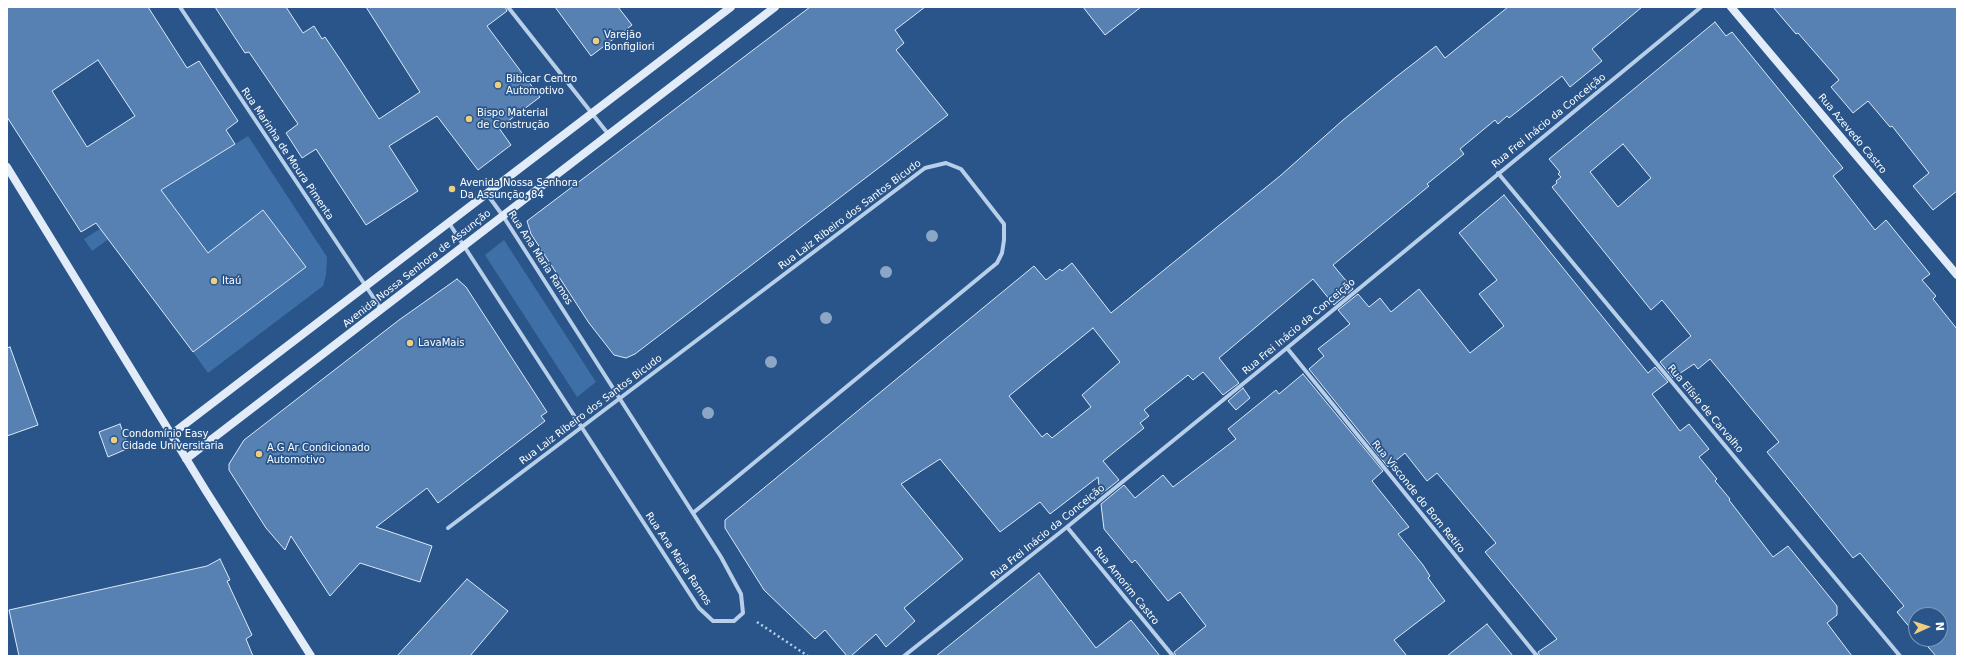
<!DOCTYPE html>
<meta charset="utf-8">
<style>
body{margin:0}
#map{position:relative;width:1964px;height:663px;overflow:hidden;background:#2a558a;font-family:"DejaVu Sans",sans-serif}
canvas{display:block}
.frame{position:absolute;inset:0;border:8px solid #fff;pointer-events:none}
.north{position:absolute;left:1908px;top:607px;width:40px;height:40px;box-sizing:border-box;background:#2a558a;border:1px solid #7f99b9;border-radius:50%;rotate:87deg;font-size:11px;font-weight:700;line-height:16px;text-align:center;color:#fff}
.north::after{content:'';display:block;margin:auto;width:14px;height:18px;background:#f0ce7f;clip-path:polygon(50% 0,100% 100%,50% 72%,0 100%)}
</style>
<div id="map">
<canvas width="1964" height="663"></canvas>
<div class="frame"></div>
<div class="north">N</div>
</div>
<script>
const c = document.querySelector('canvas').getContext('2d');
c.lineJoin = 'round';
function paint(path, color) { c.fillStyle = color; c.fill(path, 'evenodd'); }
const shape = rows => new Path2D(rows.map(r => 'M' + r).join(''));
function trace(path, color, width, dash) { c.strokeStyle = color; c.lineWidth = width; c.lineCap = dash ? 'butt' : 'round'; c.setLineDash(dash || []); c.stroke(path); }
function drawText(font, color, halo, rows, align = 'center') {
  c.font = font + ' "DejaVu Sans",sans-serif'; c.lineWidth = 3.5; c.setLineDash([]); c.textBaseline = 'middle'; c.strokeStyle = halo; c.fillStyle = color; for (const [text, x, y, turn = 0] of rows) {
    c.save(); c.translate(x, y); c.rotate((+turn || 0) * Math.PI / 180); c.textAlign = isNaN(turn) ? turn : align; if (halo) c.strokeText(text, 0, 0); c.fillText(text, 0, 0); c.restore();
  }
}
paint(shape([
 [248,136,327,257,326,275,323,286,208,373,193,352,306,267,263,211,208,253,166,197,92,251,84,239],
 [504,240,596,382,577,397,485,255]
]), '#3e6fa6');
const building = shape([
 [7,7,148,7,187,68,199,61,238,121,226,130,235,144,161,190,208,253,263,210,306,267,193,352,96,223,81,232,7,117,7,7],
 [98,60,135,116,87,147,52,91,98,60],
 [215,7,286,7,303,33,314,26,322,39,325,37,342,62,379,119,420,92,366,7,505,7,507,11,487,26,540,97,499,128,511,145,478,170,437,116,389,146,418,191,366,225,316,149,302,158,286,133,298,124,249,52,245,53,215,7],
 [555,7,618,7,632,25,591,56,555,7],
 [810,7,925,7,895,30,904,43,896,50,948,115,635,354,626,358,614,355,589,323,531,234,527,221,810,7],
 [1083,7,1141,7,1105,35,1083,7],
 [1508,7,1642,7,1592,49,1602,61,1570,87,1562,76,1509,118,1507,116,1498,124,1495,120,1460,149,1464,154,1427,184,1429,186,1333,265,1353,289,1334,305,1313,279,1219,358,1239,383,1223,395,1203,372,1193,380,1188,375,1144,410,1149,416,1140,423,1144,428,1103,461,1119,480,1100,495,1098,477,1050,514,1040,502,1000,532,940,459,901,484,963,559,904,608,915,621,886,647,876,634,851,656,847,656,825,630,815,639,764,590,725,528,725,520,1034,266,1046,280,1060,269,1062,271,1072,263,1111,313,1280,176,1343,120,1396,77,1436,46,1445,58,1508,7],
 [1093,328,1120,362,1082,395,1091,407,1052,438,1047,433,1042,437,1009,396,1093,328],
 [1773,7,1957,7,1957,191,1933,210,1913,186,1929,173,1892,126,1890,127,1868,101,1853,113,1831,87,1839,80,1798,33,1796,34,1773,7],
 [1715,22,1726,36,1732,32,1843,168,1833,176,1875,230,1886,220,1930,274,1922,280,1936,296,1933,299,1957,329,1957,656,1936,656,1921,639,1940,639,1940,615,1916,615,1916,634,1906,623,1897,612,1904,606,1860,553,1853,558,1767,452,1779,442,1710,359,1698,369,1694,364,1673,378,1660,362,1691,336,1662,300,1651,310,1552,187,1557,183,1556,181,1561,177,1558,174,1560,172,1549,159,1715,22],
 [1623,144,1651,178,1618,207,1590,172,1623,144],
 [1504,195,1648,373,1655,367,1668,382,1652,394,1680,431,1689,424,1709,449,1699,457,1717,479,1715,481,1730,499,1729,500,1773,557,1788,546,1837,606,1837,615,1827,623,1852,656,1540,656,1538,652,1557,639,1485,552,1496,543,1437,473,1427,481,1405,453,1388,467,1309,369,1324,356,1318,349,1350,324,1338,310,1358,294,1369,307,1380,298,1391,312,1419,289,1470,353,1504,326,1479,294,1497,280,1459,233,1504,195],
 [457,279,466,287,547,412,541,416,545,421,438,503,427,488,376,527,432,546,420,582,360,563,330,596,291,536,285,550,266,528,229,470,229,464,244,440,399,320,457,279],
 [10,347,38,425,7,436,7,348,10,347],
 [1303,374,1383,471,1372,481,1409,527,1398,534,1423,565,1430,576,1428,578,1445,601,1394,640,1407,656,1176,656,1174,652,1206,626,1180,592,1168,601,1135,560,1132,563,1104,529,1101,504,1124,485,1135,498,1163,475,1173,487,1236,439,1228,429,1276,390,1279,394,1303,374],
 [1243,388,1250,398,1236,410,1228,401,1243,388],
 [120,424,129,448,108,457,99,432,120,424],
 [220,559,230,580,227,581,252,635,246,639,253,656,19,656,9,610,207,566,220,559],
 [1039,573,1096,648,1131,620,1160,656,936,656,1039,573],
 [467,579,508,611,470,656,397,656,467,579],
 [1487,624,1513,656,1447,656,1487,624]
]);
paint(building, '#5681b2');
trace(building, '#dce9f7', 1);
trace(shape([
 [757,622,808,656]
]), '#b8cfe9', 2.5, [2, 3]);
trace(shape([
 [180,7,381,309],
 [508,7,609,135],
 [1498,173,1900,656],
 [449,223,699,608,713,621,734,621,743,613,741,594,721,557,503,216,487,194],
 [1287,348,1537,656],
 [1067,527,1173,656],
 [448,528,925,168,946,163,961,169,1004,224,1004,240,1002,253,997,263,693,513],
 [904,656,1067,527,1287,348,1701,7]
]), '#b8cfe9', 4);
trace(shape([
 [1731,7,1957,275],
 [7,167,206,491,311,656],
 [172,434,731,7],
 [186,459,775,7]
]), '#e2ecf8', 8);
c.fillStyle = '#8ca6c6';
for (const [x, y] of [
 [932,236],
 [886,272],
 [826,318],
 [771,362],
 [708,413]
]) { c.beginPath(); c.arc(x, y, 6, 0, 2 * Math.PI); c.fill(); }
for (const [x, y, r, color] of [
 [596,41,4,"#f0ce7f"],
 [498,85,4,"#f0ce7f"],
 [469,119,4,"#f0ce7f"],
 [452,189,4,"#f0ce7f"],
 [214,281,4,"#f0ce7f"],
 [410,343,4,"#f0ce7f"],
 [114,440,4,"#f0ce7f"],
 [259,454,4,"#f0ce7f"]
]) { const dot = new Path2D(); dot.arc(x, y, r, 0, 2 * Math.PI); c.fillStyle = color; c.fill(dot); trace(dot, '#2a558a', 1.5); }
drawText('10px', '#fff', '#2a558a', [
 ["Varejão",604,35],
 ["Bonfigliori",604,47],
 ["Bibicar Centro",506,79],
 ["Automotivo",506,91],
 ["Bispo Material",477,113],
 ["de Construção",477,125],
 ["Avenida Nossa Senhora",460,183],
 ["Da Assunção, 84",460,195],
 ["Itaú",222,281],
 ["LavaMais",418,343],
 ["Condomínio Easy",122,434],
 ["Cidade Universitaria",122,446],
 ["A.G Ar Condicionado",267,448],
 ["Automotivo",267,460]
], 'left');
drawText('10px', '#fff', '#2a558a', [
 ["Rua Frei Inácio da Conceição",1549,121,-39],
 ["Rua Azevedo Castro",1852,134,50],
 ["Rua Marinha de Moura Pimenta",287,154,56],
 ["Rua Laiz Ribeiro dos Santos Bicudo",850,215,-37],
 ["Rua Ana Maria Ramos",540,258,57],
 ["Avenida Nossa Senhora de Assunção",417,269,-38],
 ["Rua Frei Inácio da Conceição",1299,327,-40],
 ["Rua Elísio de Carvalho",1705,409,50],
 ["Rua Laiz Ribeiro dos Santos Bicudo",591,410,-37],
 ["Rua Visconde do Bom Retiro",1418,497,51],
 ["Rua Frei Inácio da Conceição",1048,532,-39],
 ["Rua Ana Maria Ramos",678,559,56],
 ["Rua Amorim Castro",1126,586,51]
]);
</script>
